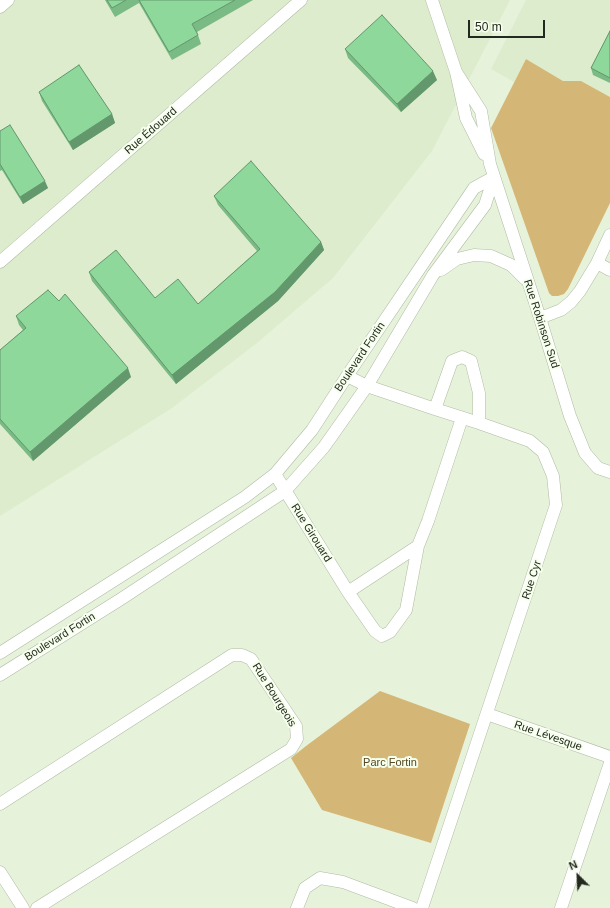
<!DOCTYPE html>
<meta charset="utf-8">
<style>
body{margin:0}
#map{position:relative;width:610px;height:908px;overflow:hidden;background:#e7f2da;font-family:Helvetica,sans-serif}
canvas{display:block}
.north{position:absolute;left:558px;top:856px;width:40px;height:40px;-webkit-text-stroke:3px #f5ffeb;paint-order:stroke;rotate:336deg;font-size:11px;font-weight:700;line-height:16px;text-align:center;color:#242920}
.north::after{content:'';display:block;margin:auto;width:14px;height:18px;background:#242920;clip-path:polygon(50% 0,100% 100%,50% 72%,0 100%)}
.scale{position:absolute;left:468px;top:20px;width:77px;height:18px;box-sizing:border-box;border:2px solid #242920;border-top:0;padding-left:5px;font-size:12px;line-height:14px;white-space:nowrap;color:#242920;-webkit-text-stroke:3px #f5ffeb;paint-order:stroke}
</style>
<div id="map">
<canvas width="610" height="908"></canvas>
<div class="north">N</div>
<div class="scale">50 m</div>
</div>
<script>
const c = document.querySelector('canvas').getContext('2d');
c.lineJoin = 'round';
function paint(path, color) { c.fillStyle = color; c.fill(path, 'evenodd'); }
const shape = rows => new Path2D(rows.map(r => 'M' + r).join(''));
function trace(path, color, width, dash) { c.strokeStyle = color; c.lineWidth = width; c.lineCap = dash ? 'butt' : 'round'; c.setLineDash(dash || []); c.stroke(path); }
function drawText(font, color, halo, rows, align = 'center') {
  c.font = font + ' Helvetica,sans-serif'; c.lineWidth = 4; c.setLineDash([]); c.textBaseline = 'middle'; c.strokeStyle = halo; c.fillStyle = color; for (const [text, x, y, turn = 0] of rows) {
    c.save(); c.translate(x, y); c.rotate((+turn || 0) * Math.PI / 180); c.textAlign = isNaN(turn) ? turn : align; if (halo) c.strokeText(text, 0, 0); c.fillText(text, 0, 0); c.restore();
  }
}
paint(shape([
 [0,0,510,0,432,151,333,278,257,343,172,408,0,516],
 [526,0,610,0,610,97,581,81,563,81,526,59,514,82,491,69]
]), '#ddeccc');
paint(shape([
 [526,59,563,81,581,81,610,97,610,203,568,289,564,294,558,296,552,296,549,293,491,128],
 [380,691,470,724,431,843,322,810,291,758,306,746]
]), '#d4b776');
const minor = shape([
 [432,0,456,72,466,118,484,154],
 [0,7,8,0],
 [456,72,481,111,490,164,540,318,570,416,585,453,598,468,610,472],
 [0,262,301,0],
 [597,263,610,270],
 [441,270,457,259,474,255,491,256,511,265,525,279],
 [540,318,561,310,571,302,580,291,597,263,610,235],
 [347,376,367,386,435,409,479,423,530,441,543,452,553,476,556,505,422,908],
 [435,409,452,361,462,357,471,361,479,393,479,423],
 [275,474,348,592,418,546,428,521,462,418],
 [348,592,375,631,382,636,390,632,406,610,418,546],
 [0,653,245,497,275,474,312,430,347,376,474,188,494,177],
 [0,675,121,599,285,491,324,447,367,386,433,275,485,205,494,177],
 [487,714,610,757],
 [0,804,232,655,242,655,251,659,296,726,297,739,291,749,37,908],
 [0,872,23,908],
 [297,908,305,888,320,878,343,882,413,908],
 [561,908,610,763]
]);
trace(minor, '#b0bba4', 13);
trace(minor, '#fff', 12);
paint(shape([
 [105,0,253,0,197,32,201,44,172,60,139,3,115,17],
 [610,31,610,83,593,75,591,68],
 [345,49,437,80,401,112,348,58],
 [39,92,112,114,115,123,73,150,42,101],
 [0,131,48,188,23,204,2,170,0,171],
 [214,196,321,242,324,250,278,301,176,384,92,281,89,272,155,298,198,304,257,251,218,205],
 [16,316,131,377,33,461,0,424,0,350,23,330,19,325]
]), '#7aba85');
paint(shape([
 [433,71,437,80,401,112,397,104],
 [112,114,115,123,73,150,69,142],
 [45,181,48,188,23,204,20,197],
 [321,242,324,250,278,301,176,384,172,375],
 [128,368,131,377,33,461,30,452]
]), '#63976c');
const building = shape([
 [107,0,126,0,112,8,107,0],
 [139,0,235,0,192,24,198,35,169,52,139,0],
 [382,15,433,71,397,104,345,49,382,15],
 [610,31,610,78,591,68,610,31],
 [79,65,112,114,69,142,39,92,79,65],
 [10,125,45,181,20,197,0,164,0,131,10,125],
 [251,161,321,242,275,292,172,375,89,272,116,250,155,298,178,279,198,304,260,249,214,196,251,161],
 [48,290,59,301,65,294,128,368,30,452,0,419,0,350,26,328,16,316,48,290]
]);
paint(building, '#8ed89b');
trace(building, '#63976c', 1);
drawText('11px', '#242920', '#f5ffeb', [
 ["Rue Édouard",151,131,-41],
 ["Rue Robinson Sud",541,324,72],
 ["Boulevard Fortin",360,357,-56],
 ["Rue Girouard",311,533,58],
 ["Rue Cyr",532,580,-72],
 ["Boulevard Fortin",60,637,-32],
 ["Rue Bourgeois",274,695,58],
 ["Rue Lévesque",548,736,19]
]);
drawText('11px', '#574723', '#f5ffeb', [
 ["Parc Fortin",390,763]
]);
</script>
